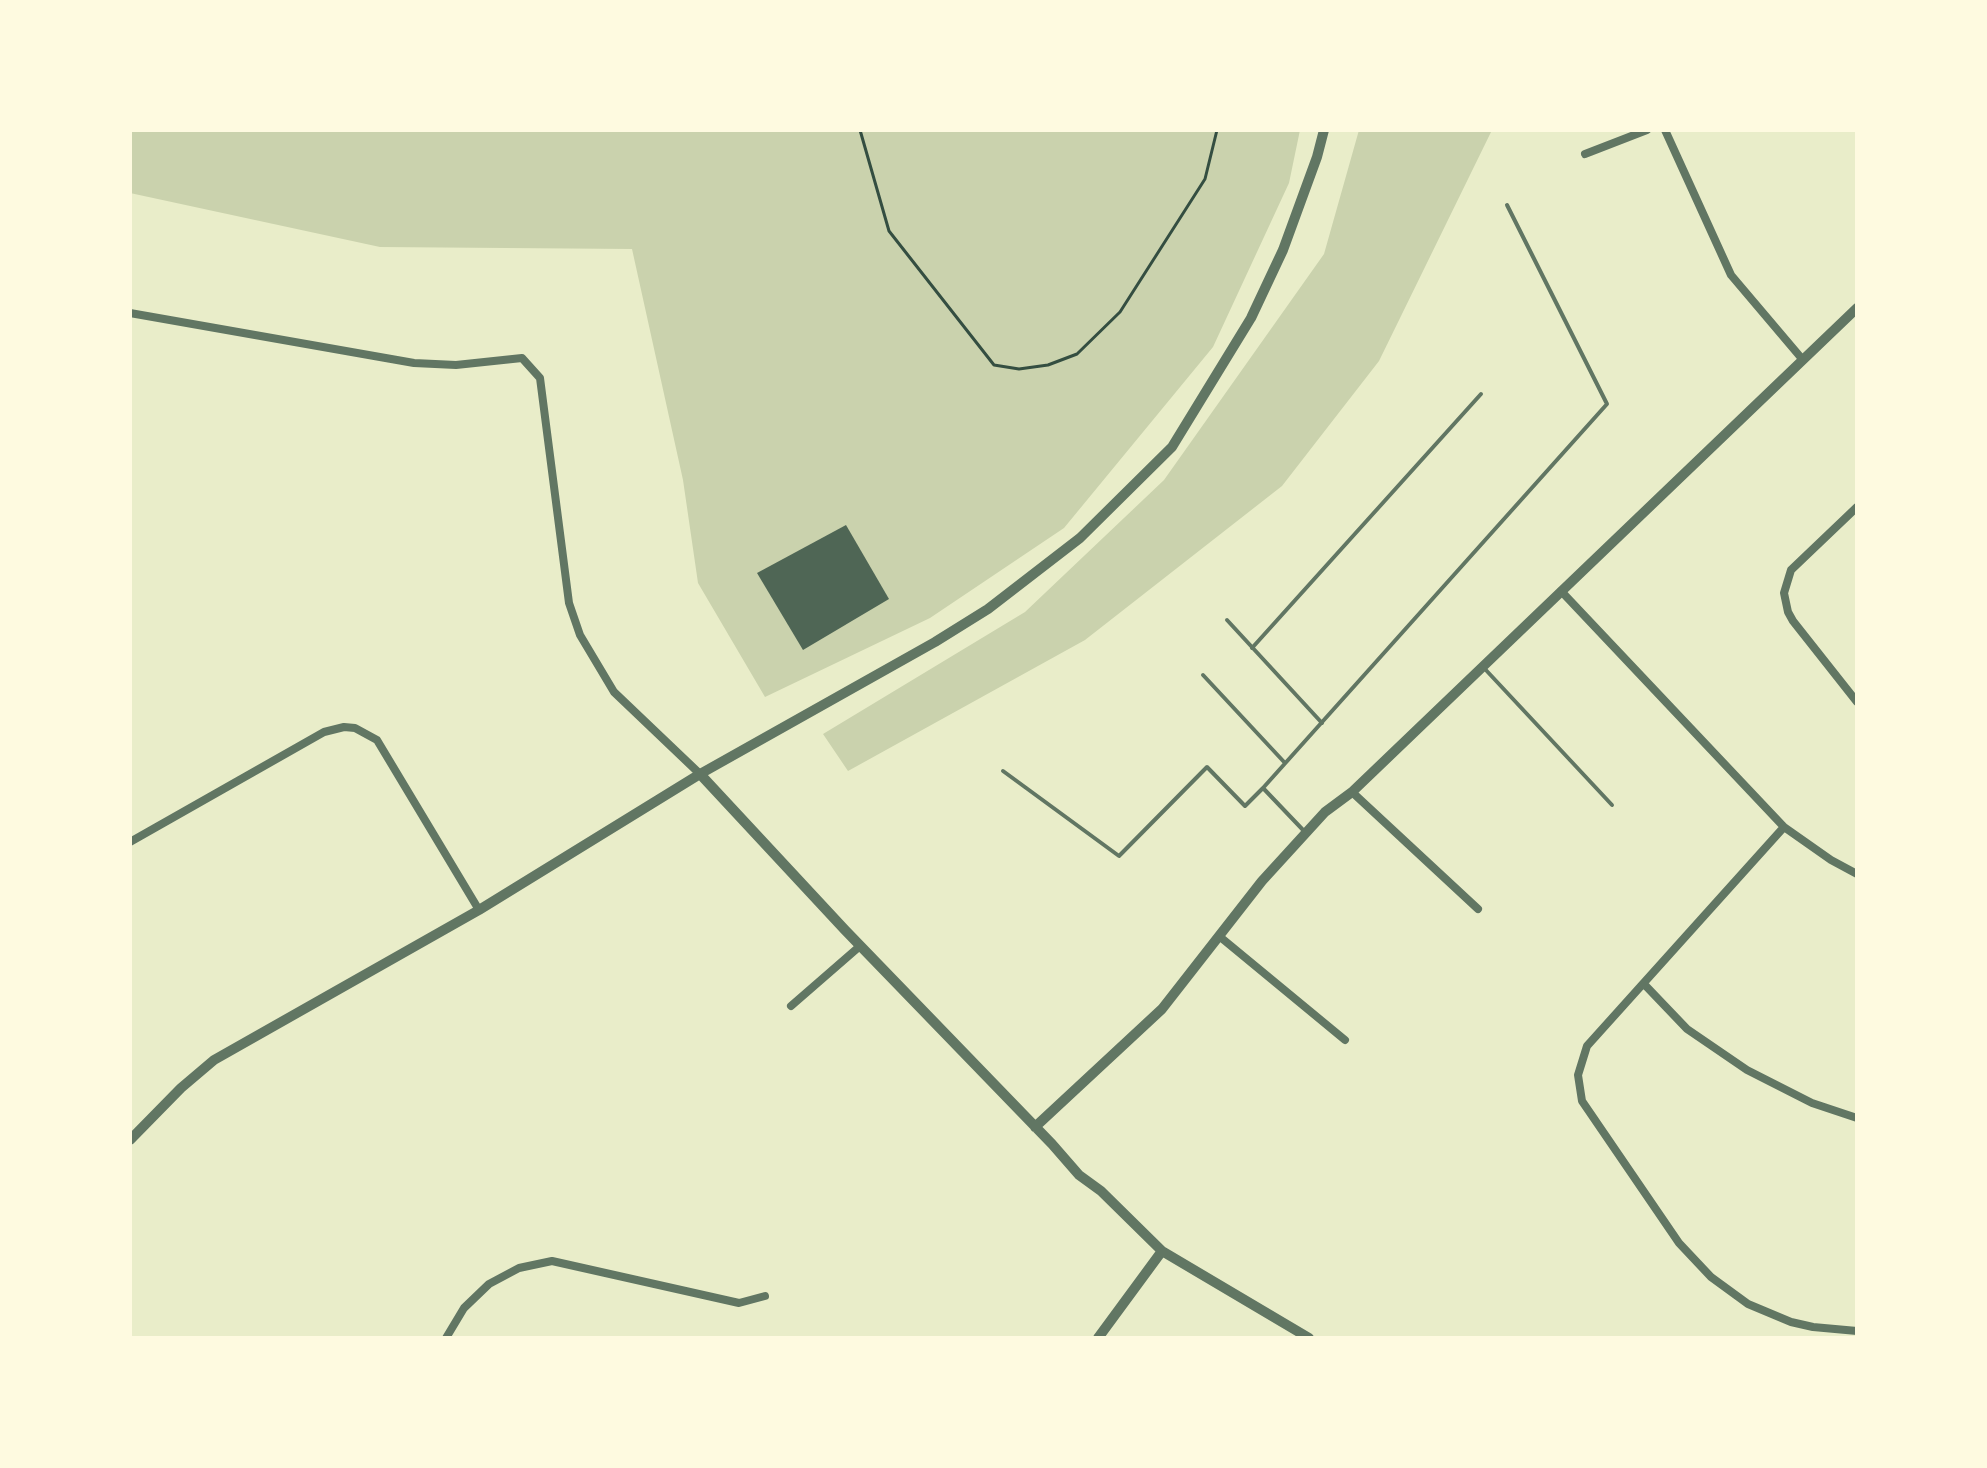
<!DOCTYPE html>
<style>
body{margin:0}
#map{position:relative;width:1987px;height:1468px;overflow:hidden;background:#e9edc9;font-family:Overpass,sans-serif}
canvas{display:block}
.frame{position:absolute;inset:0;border:132px solid #fefae0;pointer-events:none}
</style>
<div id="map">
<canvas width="1987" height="1468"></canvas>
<div class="frame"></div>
</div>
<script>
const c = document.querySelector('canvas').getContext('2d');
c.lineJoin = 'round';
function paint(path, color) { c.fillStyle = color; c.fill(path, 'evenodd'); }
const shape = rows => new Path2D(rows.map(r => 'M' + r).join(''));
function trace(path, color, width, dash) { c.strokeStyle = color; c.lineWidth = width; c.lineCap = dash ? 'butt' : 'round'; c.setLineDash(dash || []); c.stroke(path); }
paint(shape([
 [130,130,1300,130,1289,183,1213,347,1064,528,930,618,765,697,698,583,683,480,632,249,380,247,130,193],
 [1359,130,1492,130,1379,361,1282,486,1085,640,848,771,823,734,1025,612,1164,480,1324,254]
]), '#cad2ad');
paint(shape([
 [846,525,889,599,803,650,757,573]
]), '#4f6655');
trace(shape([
 [860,130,889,231,994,365,1019,369,1048,365,1077,354,1120,312,1205,179,1217,130]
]), '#344e41', 3);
trace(shape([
 [1227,620,1322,723],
 [1252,648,1481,394],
 [1484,668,1612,805],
 [1203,675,1285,763],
 [1003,771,1119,856,1207,767,1245,806,1263,788,1304,831],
 [1263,788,1607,404,1507,205]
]), '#617663', 4);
trace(shape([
 [1665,130,1731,275,1803,360],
 [1585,154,1647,130],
 [130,313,414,363,456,365,522,358,540,378,569,603,580,635,614,692,700,774],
 [1857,507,1791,570,1784,593,1788,612,1793,621,1857,702],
 [1561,591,1784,827,1831,860,1857,874],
 [1352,792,1478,909],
 [1784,827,1587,1046,1578,1075,1582,1101,1679,1243,1711,1277,1748,1304,1791,1322,1813,1327,1857,1331],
 [130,842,324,732,344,727,355,728,377,740,479,910],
 [1219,936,1345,1040],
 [1644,984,1687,1029,1747,1070,1812,1103,1857,1118],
 [791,1006,860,946],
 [446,1338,464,1308,489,1284,519,1268,552,1261,739,1303,765,1296]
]), '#617663', 8);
trace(shape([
 [700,774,845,930,1052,1144,1079,1175,1101,1191,1162,1251,1309,1338],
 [1035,1127,1162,1009,1262,881,1325,812,1352,792,1857,308],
 [130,1140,181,1088,214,1060,479,910,700,774,935,642,988,609,1080,538,1172,447,1251,318,1283,250,1317,157,1324,130],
 [1098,1338,1162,1251]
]), '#617663', 10);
</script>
